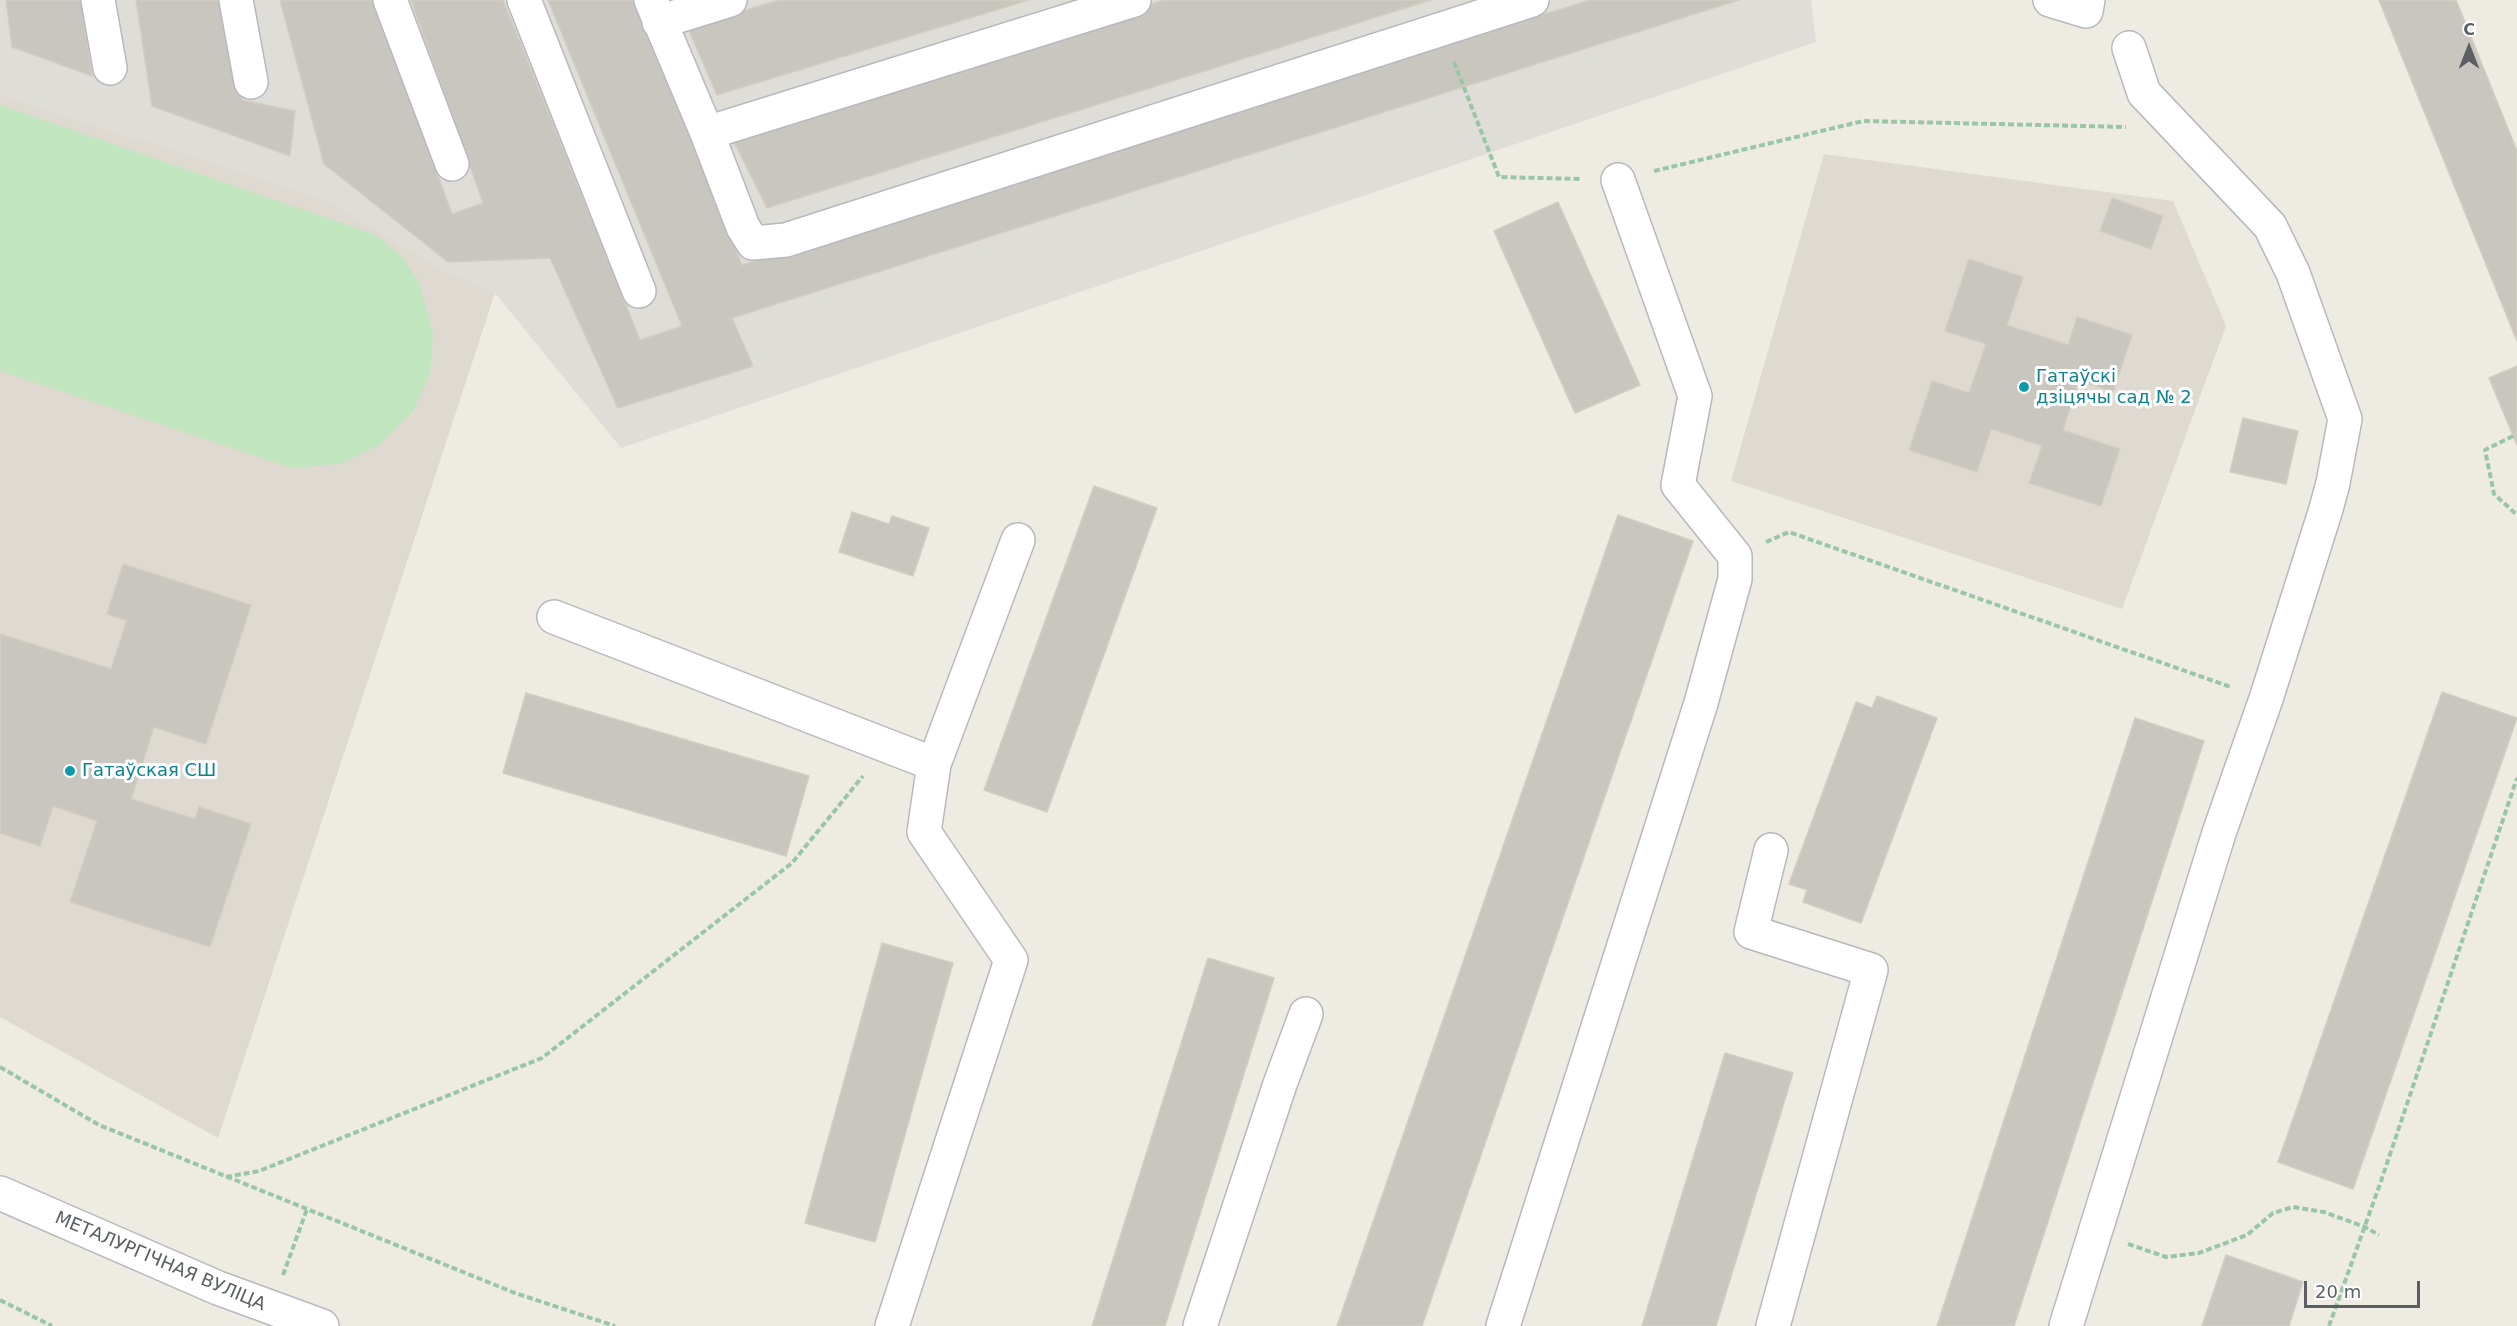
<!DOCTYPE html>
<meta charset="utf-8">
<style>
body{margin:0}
#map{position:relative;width:2517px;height:1326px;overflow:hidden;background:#eeebe3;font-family:"DejaVu Sans",sans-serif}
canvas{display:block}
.north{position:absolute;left:2439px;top:18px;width:60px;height:60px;-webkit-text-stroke:4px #fff;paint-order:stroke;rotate:0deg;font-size:16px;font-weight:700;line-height:24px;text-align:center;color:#5b5f64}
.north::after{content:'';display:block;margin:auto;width:21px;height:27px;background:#5b5f64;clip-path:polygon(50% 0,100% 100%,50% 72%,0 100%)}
.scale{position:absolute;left:2304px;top:1281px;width:116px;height:27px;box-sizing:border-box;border:3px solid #5b5f64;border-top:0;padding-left:8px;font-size:18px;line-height:21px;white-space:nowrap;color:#5b5f64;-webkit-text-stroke:4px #fff;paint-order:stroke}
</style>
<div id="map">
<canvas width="2517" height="1326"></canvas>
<div class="north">С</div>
<div class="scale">20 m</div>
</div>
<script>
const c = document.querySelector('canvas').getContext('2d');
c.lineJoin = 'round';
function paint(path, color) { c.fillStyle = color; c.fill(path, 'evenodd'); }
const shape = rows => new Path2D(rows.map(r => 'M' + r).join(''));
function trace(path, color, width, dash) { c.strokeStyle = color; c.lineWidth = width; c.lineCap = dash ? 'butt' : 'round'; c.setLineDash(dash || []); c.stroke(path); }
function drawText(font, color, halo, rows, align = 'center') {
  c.font = font + ' "DejaVu Sans",sans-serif'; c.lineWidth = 6; c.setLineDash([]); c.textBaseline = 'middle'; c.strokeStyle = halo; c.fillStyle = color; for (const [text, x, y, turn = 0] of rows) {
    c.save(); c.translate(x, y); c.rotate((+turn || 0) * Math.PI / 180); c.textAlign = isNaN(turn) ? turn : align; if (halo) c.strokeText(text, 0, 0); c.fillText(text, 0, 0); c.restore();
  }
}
paint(shape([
 [0,0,1811,0,1816,42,621,448,495,293,436,266,330,201,0,94]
]), '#dfddd7');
paint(shape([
 [0,94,330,201,436,266,495,293,218,1138,0,1017],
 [1824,154,2173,201,2226,326,2122,609,1731,481]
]), '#dedad1');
paint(shape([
 [0,105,376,235,401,256,419,282,433,333,430,373,413,411,378,446,339,464,292,468,0,371]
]), '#c0e5bf');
const building = shape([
 [6,0,81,0,92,76,12,47,6,0],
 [136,0,223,0,242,100,295,111,290,156,152,106,136,0],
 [280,0,374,0,452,214,483,203,411,0,503,0,640,340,682,326,548,0,634,0,742,265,1590,0,1739,0,732,318,753,366,618,408,550,258,448,262,324,164,280,0],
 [779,0,1029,0,717,95,688,28,779,0],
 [1164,0,1431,0,767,208,731,136,1164,0],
 [2379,0,2456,0,2517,151,2517,341,2379,0],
 [2112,198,2163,216,2151,249,2100,231,2112,198],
 [1558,202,1640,385,1575,413,1494,231,1558,202],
 [1969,259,2023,277,2007,325,2068,345,2077,317,2132,335,2113,392,2079,380,2063,430,2120,449,2101,506,2029,483,2042,446,1991,429,1977,472,1909,450,1932,381,1969,393,1986,344,1945,331,1969,259],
 [2517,366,2517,445,2489,378,2517,366],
 [2243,418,2298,431,2286,484,2230,472,2243,418],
 [1094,486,1157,508,1047,812,984,790,1094,486],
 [852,512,889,524,892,516,929,528,913,576,839,552,852,512],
 [1618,515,1693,541,1422,1326,1337,1326,1618,515],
 [123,564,251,605,206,744,154,727,131,799,195,819,199,807,251,824,210,947,70,902,97,821,53,806,40,846,0,833,0,634,111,669,127,620,107,614,123,564],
 [2442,692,2517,718,2353,1189,2278,1162,2442,692],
 [526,693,809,776,786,856,503,773,526,693],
 [1877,696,1937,718,1861,923,1803,902,1807,890,1789,884,1856,702,1872,708,1877,696],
 [2135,718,2204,741,2014,1326,1937,1326,2135,718],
 [882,943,953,963,875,1242,805,1223,882,943],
 [1208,958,1274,978,1165,1326,1092,1326,1208,958],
 [1725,1053,1793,1073,1716,1326,1642,1326,1725,1053],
 [2226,1255,2303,1282,2289,1326,2202,1326,2226,1255]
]);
paint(building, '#c9c6c0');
trace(building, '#d3cdc1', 1.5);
const minor = shape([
 [98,0,110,68],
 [236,0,251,82],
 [390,0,452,164],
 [524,0,639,291],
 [651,0,707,133,743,227,753,243,786,240,1532,0],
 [2050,0,2086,11,2088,0],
 [659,22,730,0],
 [707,133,1134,0],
 [554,617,934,764],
 [1771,850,1751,932,1871,970,1773,1326],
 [0,1193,218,1288,322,1326],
 [892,1326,1011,960,924,832,934,764,1018,540],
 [1200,1326,1280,1084,1306,1014],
 [1503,1326,1701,703,1735,579,1735,556,1678,485,1695,396,1618,180],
 [2066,1326,2219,833,2266,699,2326,509,2333,483,2345,419,2293,273,2270,226,2144,93,2129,48]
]);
trace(minor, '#b6b9bd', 36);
trace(shape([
 [1454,62,1499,177,1581,179],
 [1654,171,1863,121,2126,127],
 [2513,436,2485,450,2494,494,2517,515],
 [1766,542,1789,532,2231,687],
 [0,1067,99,1125,515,1293,615,1326],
 [226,1177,259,1171,542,1058,792,863,863,776],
 [2128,1244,2166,1257,2199,1253,2247,1235,2273,1213,2293,1207,2324,1212,2365,1227,2379,1235],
 [283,1275,307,1209],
 [0,1300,52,1326],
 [2329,1326,2380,1184,2517,778]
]), '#99c6a4', 4, [6, 3]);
trace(minor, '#fff', 33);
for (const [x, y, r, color] of [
 [2024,387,6,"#0f9aa8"],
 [70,771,6,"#0f9aa8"]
]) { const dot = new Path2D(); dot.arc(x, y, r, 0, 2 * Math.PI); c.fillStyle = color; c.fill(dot); trace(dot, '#fff', 2); }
drawText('18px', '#0d838f', '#fff', [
 ["Гатаўскі",2036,377],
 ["дзіцячы сад № 2",2036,398],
 ["Гатаўская СШ",82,771]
], 'left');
drawText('18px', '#5b5f64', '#fff', [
 ["МЕТАЛУРГІЧНАЯ ВУЛІЦА",160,1262,23]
]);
</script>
